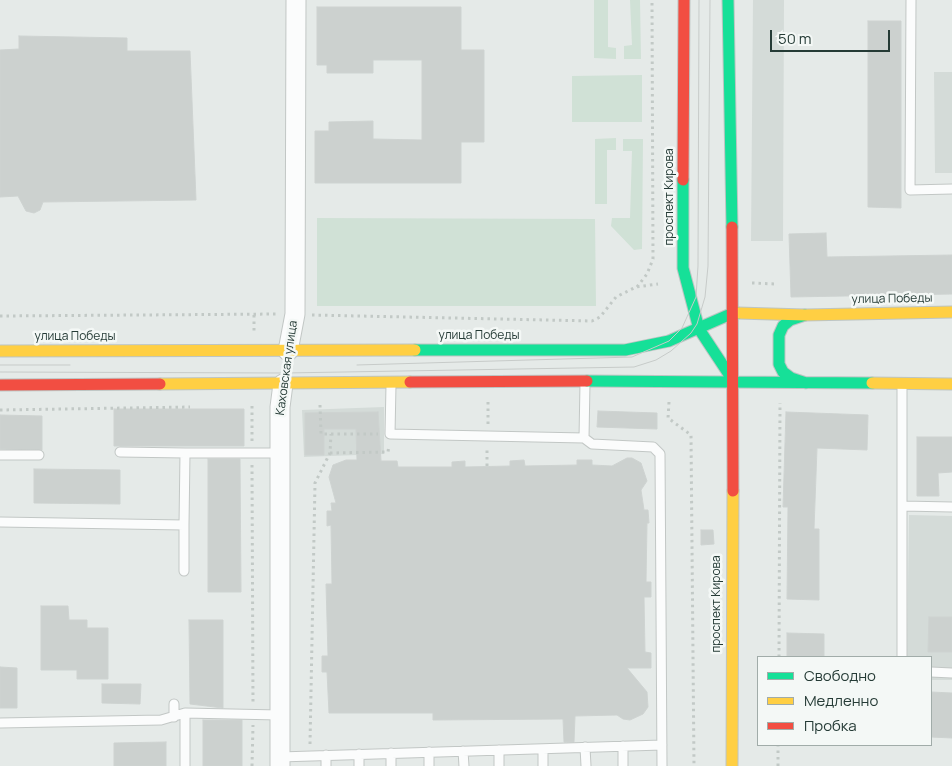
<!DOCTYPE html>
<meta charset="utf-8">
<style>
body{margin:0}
#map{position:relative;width:952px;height:766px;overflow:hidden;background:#e5eae8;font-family:Manrope,sans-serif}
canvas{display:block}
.legend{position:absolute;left:757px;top:656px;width:175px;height:90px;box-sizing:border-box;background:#f4f8f6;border:1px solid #a1aca9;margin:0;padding:6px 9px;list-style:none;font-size:15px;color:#253b36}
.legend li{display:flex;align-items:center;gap:10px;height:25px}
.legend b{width:25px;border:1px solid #a1aca9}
.scale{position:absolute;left:770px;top:30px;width:120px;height:22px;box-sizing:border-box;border:2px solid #253b36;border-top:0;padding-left:6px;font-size:15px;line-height:18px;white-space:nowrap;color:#253b36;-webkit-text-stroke:4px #f4f8f6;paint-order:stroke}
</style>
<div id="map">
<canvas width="952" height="766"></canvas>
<ul class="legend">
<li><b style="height:6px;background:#16e098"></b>Свободно</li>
<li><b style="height:6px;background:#ffcf43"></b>Медленно</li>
<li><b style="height:6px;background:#f24e42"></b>Пробка</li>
</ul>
<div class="scale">50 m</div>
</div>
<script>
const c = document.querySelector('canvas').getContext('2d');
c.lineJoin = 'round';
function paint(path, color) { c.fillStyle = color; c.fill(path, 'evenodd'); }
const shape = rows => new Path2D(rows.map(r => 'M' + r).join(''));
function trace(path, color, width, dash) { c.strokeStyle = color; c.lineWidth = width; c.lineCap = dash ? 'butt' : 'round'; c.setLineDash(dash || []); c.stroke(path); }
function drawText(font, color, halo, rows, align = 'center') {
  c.font = font + ' Manrope,sans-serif'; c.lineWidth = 5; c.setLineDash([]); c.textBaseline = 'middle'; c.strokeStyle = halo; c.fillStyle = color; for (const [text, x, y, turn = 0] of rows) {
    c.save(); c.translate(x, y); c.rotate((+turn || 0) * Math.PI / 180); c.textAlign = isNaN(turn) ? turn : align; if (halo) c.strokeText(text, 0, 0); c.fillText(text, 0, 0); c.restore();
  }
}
paint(shape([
 [753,0,784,0,783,241,751,241],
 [934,72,952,72,952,173,935,173],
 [384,407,384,454,304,457,302,410],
 [909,515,952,516,952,680,931,680,931,657,907,657]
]), '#d4dbd8');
paint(shape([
 [594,0,608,0,608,47,616,48,616,59,594,58],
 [630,0,640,0,641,59,624,59,624,46,632,45],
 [642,75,642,122,572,122,572,76],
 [616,138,616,150,607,150,607,204,595,204,595,139],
 [623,139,643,139,642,249,634,250,611,226,612,218,630,218,632,151,623,151],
 [317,218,595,219,596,306,317,306]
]), '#d0e1d6');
const building = shape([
 [317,7,461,7,461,50,484,50,484,142,461,142,461,183,315,183,315,131,329,131,329,122,373,121,373,139,422,140,422,60,373,60,373,73,327,73,327,65,317,65,317,7],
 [868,21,901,21,901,208,868,207,868,21],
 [19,36,127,38,127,51,190,51,196,200,43,202,40,210,34,213,26,211,18,196,0,197,0,50,19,49,19,36],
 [826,233,827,257,952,255,952,294,791,297,789,234,826,233],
 [114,409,244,409,244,446,114,446,114,409],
 [598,411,657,413,657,429,597,427,598,411],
 [378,412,381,461,397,461,398,467,452,467,452,462,465,461,465,467,510,466,510,461,524,460,525,466,577,465,577,460,592,460,592,465,612,466,627,458,632,458,641,463,647,481,641,490,644,510,648,510,649,523,647,523,646,582,651,582,651,597,644,597,645,652,651,653,651,668,627,668,647,692,648,707,643,714,630,720,623,719,617,715,575,716,574,742,564,742,563,719,433,720,433,713,329,713,327,672,322,672,322,656,328,656,326,584,332,584,331,525,327,526,327,511,332,511,331,503,336,503,329,477,333,465,346,460,357,460,356,429,324,429,324,455,305,455,305,413,378,412],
 [786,412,868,415,867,450,817,448,814,529,819,529,819,600,787,599,788,507,783,507,786,412],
 [0,415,42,416,42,450,0,449,0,415],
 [917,437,952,437,952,472,938,473,939,496,917,496,917,437],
 [208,459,240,459,241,592,208,592,208,459],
 [34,469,120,470,120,504,34,503,34,469],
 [701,530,713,530,714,544,701,545,701,530],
 [41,606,68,606,69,620,87,620,87,628,108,628,108,679,77,679,77,670,41,670,41,606],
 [929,617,952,617,952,652,928,652,929,617],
 [189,620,223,620,223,708,190,704,189,620],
 [787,633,824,634,824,657,787,657,787,633],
 [0,667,17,668,17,708,0,708,0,667],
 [102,684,141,684,140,704,102,703,102,684],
 [931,692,952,693,952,738,931,737,931,692],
 [203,720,242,720,242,766,203,766,203,720],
 [166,742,166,766,114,766,114,743,166,742]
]);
paint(building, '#ccd1cf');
trace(building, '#ced3d1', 1);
const lane = shape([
 [911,0,910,190,952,189],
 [391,385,390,434,584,438,592,444,653,447,660,454,662,766],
 [584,438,585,383],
 [120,452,185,453],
 [0,455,39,455],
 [902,506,952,507],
 [0,522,184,525,184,571],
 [184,525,185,453,280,453],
 [902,657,902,387],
 [931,672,952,673],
 [185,713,185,766],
 [174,717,174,704],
 [0,723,161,720,185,713,279,715],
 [623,746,623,766],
 [585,747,586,766],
 [543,749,543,766],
 [499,750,499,766],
 [463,751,464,766],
 [429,752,429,766],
 [391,753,391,766],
 [280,757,662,745],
 [326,766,326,755],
 [359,766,359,754]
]);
const street = shape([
 [288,351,295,314,296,0],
 [280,766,280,407,283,384]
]);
const fast = shape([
 [728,0,732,227],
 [683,180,683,268,699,329,734,382],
 [805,315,790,320,783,326,779,335,779,364,783,372,791,378,806,383],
 [415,350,625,350,669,341,733,313,738,313],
 [587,381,872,383]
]);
const slow = shape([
 [738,313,805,315,952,312],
 [0,351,415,350],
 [872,383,952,384],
 [160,384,410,382],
 [732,766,733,491]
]);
const jam = shape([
 [683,180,684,0],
 [732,227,733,491],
 [410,382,587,381],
 [0,385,160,384]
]);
trace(lane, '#c2c7c5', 11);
trace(street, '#c2c7c5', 21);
trace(fast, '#bdc5c3', 13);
trace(slow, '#bdc5c3', 13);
trace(jam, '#bdc5c3', 13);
trace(shape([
 [752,283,776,284],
 [637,287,647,274,653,259,652,0],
 [254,315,254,331],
 [312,315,592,321,600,317,616,297,636,287,658,284],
 [0,316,278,314],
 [488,402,488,426],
 [669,402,668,418,691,435,694,766],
 [320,405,321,434,378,434],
 [0,410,190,407],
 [252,441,252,403],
 [330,453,388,452,389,445],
 [252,465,253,704],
 [487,466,487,447],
 [779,657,780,403],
 [310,744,315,483,330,453,331,434],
 [252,766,253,725],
 [778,766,778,745]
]), '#c2c9c6', 3, [2.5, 4]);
trace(lane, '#fbfcfc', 9);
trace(street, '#fbfcfc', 19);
trace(fast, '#16e098', 11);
trace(slow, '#ffcf43', 11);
trace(jam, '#f24e42', 11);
trace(shape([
 [0,365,70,365],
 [357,365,632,357,669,341,682,328,696,297,698,266,699,0],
 [0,372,285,373,634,367,656,360,671,351,691,333,697,324,705,297,708,266,710,0]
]), '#c7cbc9', 1);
drawText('12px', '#253b36', '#f4f8f6', [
 ["проспект Кирова",670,197,-90],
 ["улица Победы",892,299,-1],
 ["улица Победы",479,336],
 ["улица Победы",75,337],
 ["Каховская улица",287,368,-82],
 ["проспект Кирова",717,604,-90]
]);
</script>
